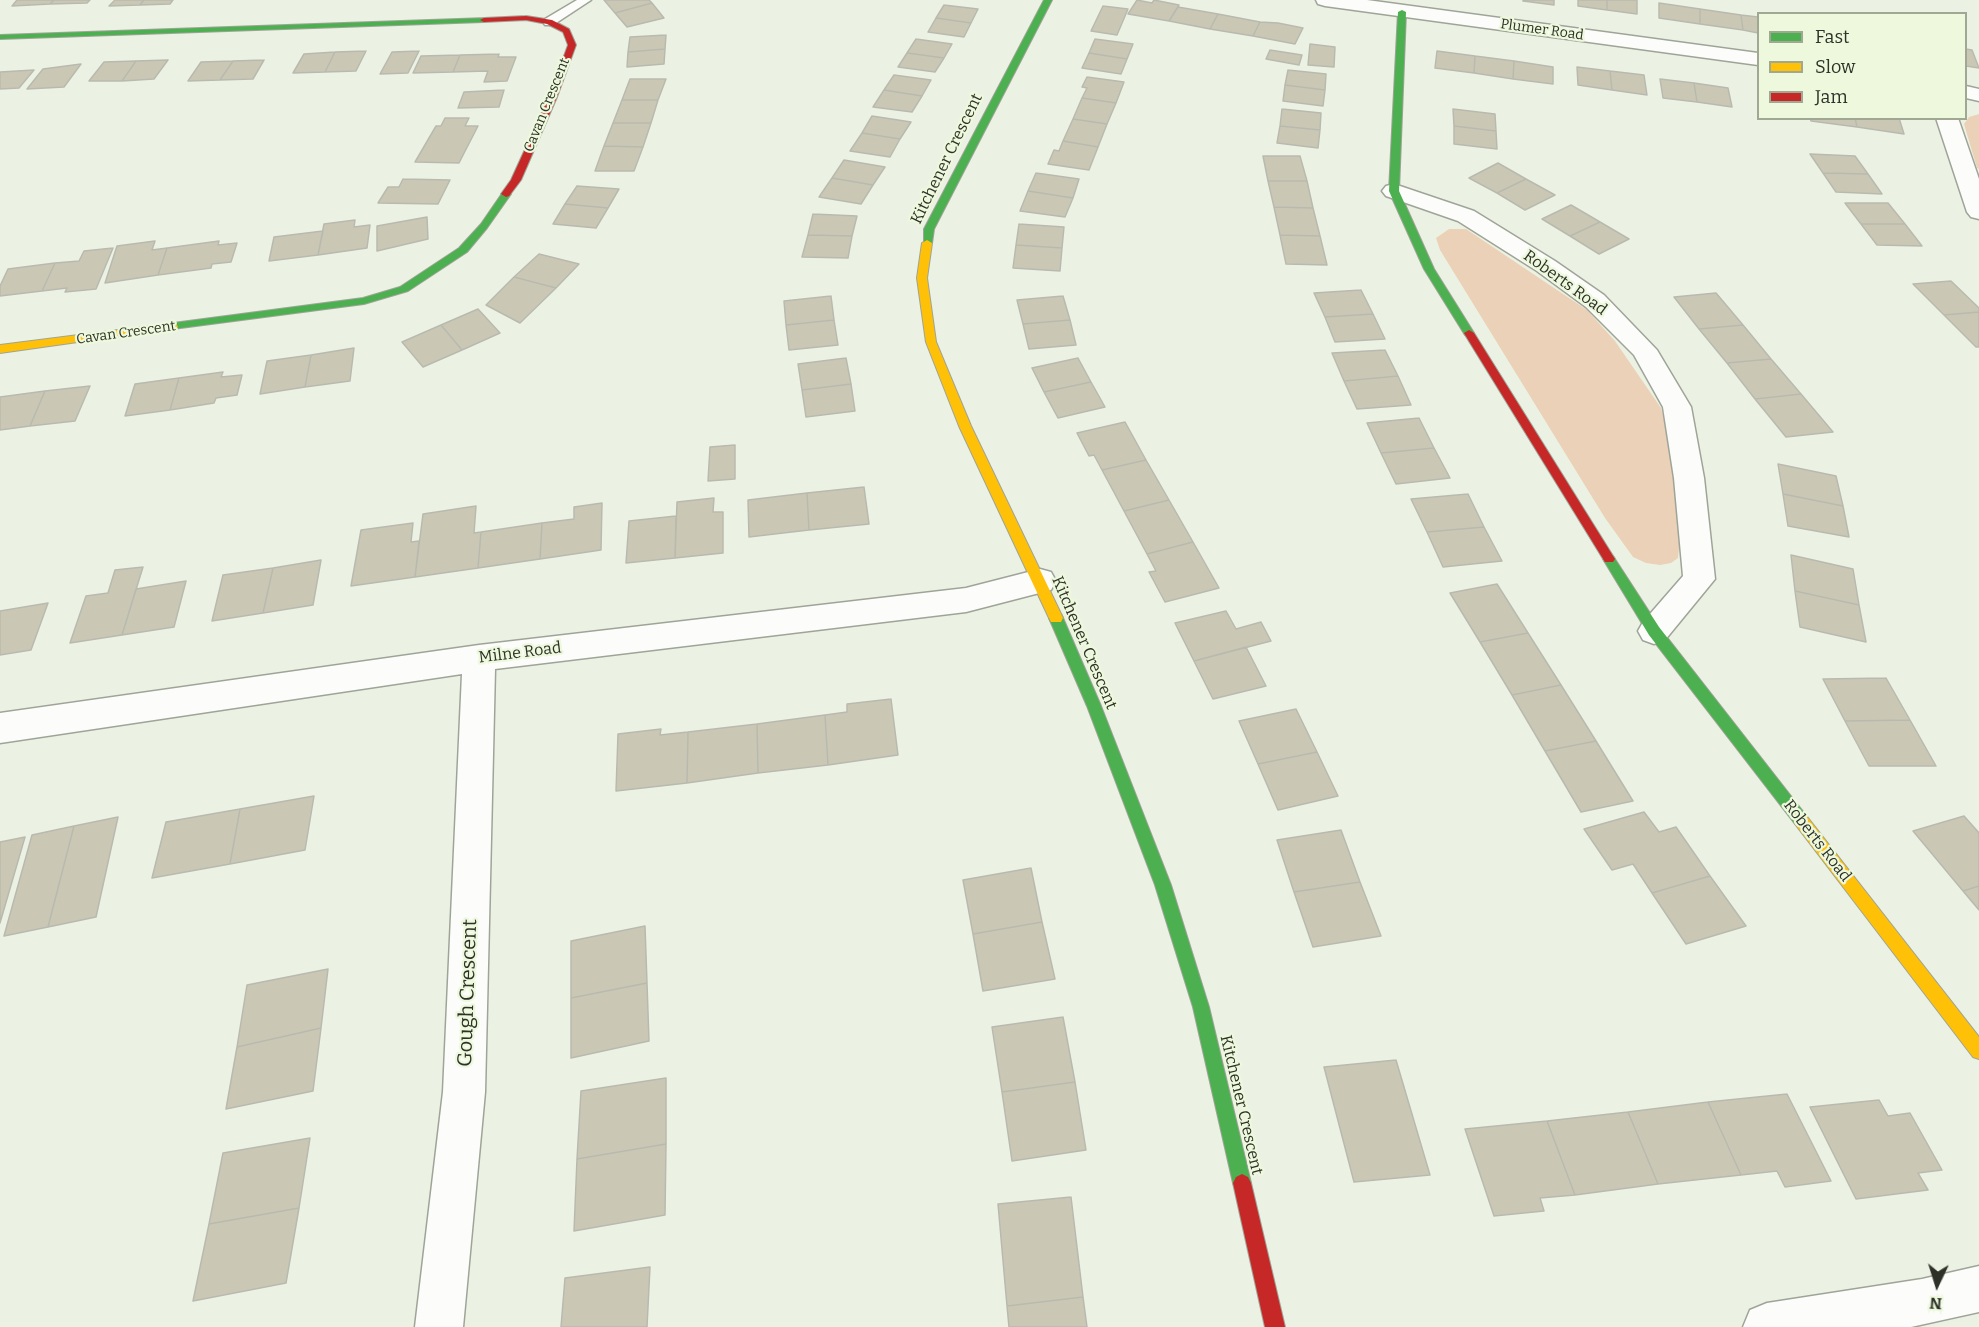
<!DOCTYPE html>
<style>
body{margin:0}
#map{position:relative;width:1979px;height:1327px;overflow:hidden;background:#ecf2e3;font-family:Bitter,serif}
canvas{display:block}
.legend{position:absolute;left:1757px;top:12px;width:210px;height:108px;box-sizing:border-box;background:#edf8dd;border:2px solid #a0a894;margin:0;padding:8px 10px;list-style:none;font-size:18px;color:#2d3127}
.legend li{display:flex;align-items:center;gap:12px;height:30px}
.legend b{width:30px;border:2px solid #a0a894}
.north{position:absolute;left:1907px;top:1255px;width:60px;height:60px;-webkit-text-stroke:4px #edf8dd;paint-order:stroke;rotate:184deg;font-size:16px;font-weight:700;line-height:24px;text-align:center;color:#2d3127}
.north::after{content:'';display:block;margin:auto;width:21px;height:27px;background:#2d3127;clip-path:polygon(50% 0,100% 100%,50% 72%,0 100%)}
</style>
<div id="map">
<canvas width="1979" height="1327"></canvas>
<ul class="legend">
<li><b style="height:8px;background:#4caf50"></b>Fast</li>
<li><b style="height:8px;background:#ffc107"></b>Slow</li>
<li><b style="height:8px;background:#c62828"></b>Jam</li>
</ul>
<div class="north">N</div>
</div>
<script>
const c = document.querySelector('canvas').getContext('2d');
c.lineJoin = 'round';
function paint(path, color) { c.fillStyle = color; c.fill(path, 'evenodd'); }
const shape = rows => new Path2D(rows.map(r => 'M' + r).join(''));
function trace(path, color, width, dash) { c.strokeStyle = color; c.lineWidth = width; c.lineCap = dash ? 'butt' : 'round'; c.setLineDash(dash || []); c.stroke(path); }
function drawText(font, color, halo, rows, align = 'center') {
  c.font = font + ' Bitter,serif'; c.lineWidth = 4.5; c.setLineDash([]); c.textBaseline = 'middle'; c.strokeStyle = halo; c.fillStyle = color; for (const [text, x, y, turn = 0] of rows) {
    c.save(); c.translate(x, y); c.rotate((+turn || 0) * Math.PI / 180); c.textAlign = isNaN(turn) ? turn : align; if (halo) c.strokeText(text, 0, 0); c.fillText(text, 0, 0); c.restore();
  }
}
paint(shape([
 [1979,114,1979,169,1977,168,1964,124,1969,117],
 [1449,229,1466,229,1587,310,1615,341,1661,408,1671,448,1680,539,1678,558,1671,563,1660,565,1646,563,1633,557,1605,518,1440,250,1436,238]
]), '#ebd1b7');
const building = shape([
 [17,0,54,0,50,4,12,6,17,0],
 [54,0,90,0,87,3,50,4,54,0],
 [115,0,144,0,140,5,109,6,115,0],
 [144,0,173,0,170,4,140,5,144,0],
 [604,0,649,0,652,3,615,13,604,0],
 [1137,0,1152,3,1154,0,1179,5,1169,21,1128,14,1137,0],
 [1523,0,1554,0,1554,5,1523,1,1523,0],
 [1578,0,1607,0,1607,10,1578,6,1578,0],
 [1607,0,1637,0,1637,14,1607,10,1607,0],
 [652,3,664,18,627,27,615,13,652,3],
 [1659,3,1700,9,1700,24,1659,18,1659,3],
 [944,5,978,9,971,23,936,18,944,5],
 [1103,6,1128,9,1117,35,1091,31,1103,6],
 [1178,7,1218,14,1210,29,1169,21,1178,7],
 [1700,9,1741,15,1743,30,1700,24,1700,9],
 [1218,14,1260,22,1253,36,1210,29,1218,14],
 [1741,15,1758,17,1758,33,1743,30,1741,15],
 [936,18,971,23,964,37,928,32,936,18],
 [1260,22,1278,23,1303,28,1295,44,1253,36,1260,22],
 [666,35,665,49,628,52,630,37,666,35],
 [916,39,952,44,944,58,907,53,916,39],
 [1095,39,1133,44,1127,59,1089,53,1095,39],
 [1310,44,1335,47,1334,67,1308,65,1310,44],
 [665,49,664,64,627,67,628,52,665,49],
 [1966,49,1972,50,1979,68,1966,66,1966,49],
 [1270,50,1302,55,1299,65,1266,59,1270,50],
 [366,51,356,71,325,72,335,52,366,51],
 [419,51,408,73,380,74,392,52,419,51],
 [1437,51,1475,56,1474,73,1435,68,1437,51],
 [335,52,325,72,293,73,304,54,335,52],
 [907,53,944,58,935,72,898,67,907,53],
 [1089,53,1127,59,1121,74,1082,68,1089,53],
 [499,54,498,57,516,57,507,81,484,82,488,71,453,72,460,55,499,54],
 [460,55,453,72,413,73,421,56,460,55],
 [1475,56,1514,61,1513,79,1474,73,1475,56],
 [168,60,154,79,122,81,136,61,168,60],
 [264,60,253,79,220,80,233,61,264,60],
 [136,61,122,81,89,81,104,62,136,61],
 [233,61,220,80,188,81,201,62,233,61],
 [1514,61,1553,67,1553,84,1513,79,1514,61],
 [81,64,64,87,27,89,43,69,81,64],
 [1577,67,1610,71,1612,90,1578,85,1577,67],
 [34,70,19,88,0,89,0,72,34,70],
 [1288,70,1326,74,1325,90,1285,85,1288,70],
 [1610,71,1644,75,1647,95,1612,90,1610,71],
 [894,75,931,80,922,96,884,90,894,75],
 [1087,77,1124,82,1116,103,1082,98,1087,88,1082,87,1087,77],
 [630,79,666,79,658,100,622,100,630,79],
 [1660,79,1694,83,1697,102,1663,98,1660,79],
 [1694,83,1728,88,1732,107,1697,102,1694,83],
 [1285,85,1325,90,1323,106,1283,101,1285,85],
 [504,90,499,107,458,108,464,92,504,90],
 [884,90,922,96,912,112,873,107,884,90],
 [1082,98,1116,103,1107,124,1073,119,1082,98],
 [622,100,658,100,651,123,613,123,622,100],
 [1282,109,1321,113,1320,130,1280,126,1282,109],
 [1453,109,1495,114,1496,131,1454,126,1453,109],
 [872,116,911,122,900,139,862,133,872,116],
 [445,118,469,118,465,126,478,126,459,163,415,162,436,126,441,126,445,118],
 [1810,118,1855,118,1857,127,1811,121,1810,118],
 [1855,118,1899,118,1904,134,1857,127,1855,118],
 [1073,119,1107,124,1098,147,1063,141,1073,119],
 [613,123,651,123,643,147,604,146,613,123],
 [1280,126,1320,130,1318,148,1277,143,1280,126],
 [1454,126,1496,131,1497,149,1454,144,1454,126],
 [862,133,900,139,890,157,850,151,862,133],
 [1063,141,1098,147,1089,170,1048,164,1054,150,1059,151,1063,141],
 [604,146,643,147,634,171,595,171,604,146],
 [1810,154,1855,156,1868,174,1823,173,1810,154],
 [1263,156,1300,156,1307,181,1268,181,1263,156],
 [844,160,885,167,873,185,832,178,844,160],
 [1498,163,1526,179,1497,193,1469,178,1498,163],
 [1036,173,1079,179,1073,198,1028,191,1036,173],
 [1823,173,1868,174,1882,194,1836,192,1823,173],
 [832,178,873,185,861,204,819,197,832,178],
 [403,179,450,180,438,204,378,203,388,187,399,187,403,179],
 [1526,179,1555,195,1525,210,1497,193,1526,179],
 [1268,181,1307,181,1313,208,1274,207,1268,181],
 [577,186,619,189,608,208,565,204,577,186],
 [1028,191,1073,198,1065,217,1020,211,1028,191],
 [1845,203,1888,203,1905,224,1861,224,1845,203],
 [565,204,608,208,596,228,553,224,565,204],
 [1571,205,1600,222,1570,236,1542,219,1571,205],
 [1274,207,1313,208,1320,236,1280,235,1274,207],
 [813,214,857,216,852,236,808,235,813,214],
 [427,217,428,239,377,251,377,226,427,217],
 [355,220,354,227,370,225,367,248,318,255,324,224,355,220],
 [1600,222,1629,239,1599,254,1570,236,1600,222],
 [1019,224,1064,227,1062,248,1016,245,1019,224],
 [1861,224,1905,224,1922,246,1877,245,1861,224],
 [323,231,318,255,269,261,274,237,323,231],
 [808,235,852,236,848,258,802,257,808,235],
 [1280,235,1320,236,1327,265,1286,264,1280,235],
 [155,241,152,250,167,248,158,275,105,283,117,246,155,241],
 [219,241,218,245,237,243,231,262,212,264,211,268,158,275,167,248,219,241],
 [1016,245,1062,248,1060,271,1013,268,1016,245],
 [113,248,96,289,65,292,67,288,42,291,55,263,79,261,84,251,113,248],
 [539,254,579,264,556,288,514,277,539,254],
 [55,263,42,291,0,296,0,286,8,269,55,263],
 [514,277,556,288,520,323,486,305,514,277],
 [1951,281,1979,308,1979,312,1944,315,1913,284,1951,281],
 [1361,290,1373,314,1325,317,1314,293,1361,290],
 [1716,293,1743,325,1699,329,1674,297,1716,293],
 [831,296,834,320,786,325,784,301,831,296],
 [1063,296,1070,320,1023,324,1017,300,1063,296],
 [478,309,500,333,462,350,441,325,478,309],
 [1979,312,1979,347,1976,347,1944,315,1979,312],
 [1373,314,1385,339,1335,342,1325,317,1373,314],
 [834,320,838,345,789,350,786,325,834,320],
 [1070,320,1076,345,1029,349,1023,324,1070,320],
 [441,325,462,350,423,367,402,342,441,325],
 [1743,325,1771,359,1727,363,1699,329,1743,325],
 [354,348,350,381,305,387,311,355,354,348],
 [1385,350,1398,376,1344,381,1332,353,1385,350],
 [311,355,305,387,260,394,267,361,311,355],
 [846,358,851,384,802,390,798,364,846,358],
 [1078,358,1091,382,1044,392,1032,368,1078,358],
 [1771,359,1801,394,1755,399,1727,363,1771,359],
 [223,372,221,377,242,375,237,395,216,398,214,403,170,410,179,378,223,372],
 [1398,376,1411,405,1357,409,1344,381,1398,376],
 [179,378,170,410,125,416,135,384,179,378],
 [1091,382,1105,407,1058,418,1044,392,1091,382],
 [851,384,855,411,806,417,802,390,851,384],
 [90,386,75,421,30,426,45,391,90,386],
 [45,391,30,426,0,430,0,397,45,391],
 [1801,394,1833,432,1786,437,1755,399,1801,394],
 [1419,418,1434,448,1381,453,1367,423,1419,418],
 [1125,422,1146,460,1102,470,1094,455,1089,456,1077,433,1125,422],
 [735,445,735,479,708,481,710,447,735,445],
 [1434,448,1450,478,1396,484,1381,453,1434,448],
 [1146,460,1169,500,1124,511,1102,470,1146,460],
 [1778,464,1836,476,1843,506,1783,494,1778,464],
 [864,487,869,524,809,530,807,493,864,487],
 [807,493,809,530,749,537,748,500,807,493],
 [1468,494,1484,527,1427,532,1411,499,1468,494],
 [1783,494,1843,506,1849,537,1788,526,1783,494],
 [714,498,713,512,723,512,723,553,675,558,677,502,714,498],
 [1169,500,1193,542,1147,554,1124,511,1169,500],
 [602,503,601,550,540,559,542,523,574,519,574,507,602,503],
 [476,506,474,533,481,532,478,568,415,577,423,514,476,506],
 [676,516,675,558,626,563,629,521,676,516],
 [413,523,411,542,419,541,415,577,351,586,361,530,413,523],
 [542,523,540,559,478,568,481,532,542,523],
 [1484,527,1502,561,1443,567,1427,532,1484,527],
 [1193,542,1219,588,1165,602,1149,572,1156,571,1147,554,1193,542],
 [1791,555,1853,569,1859,605,1795,591,1791,555],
 [321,560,313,605,263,613,273,568,321,560],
 [143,567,122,635,70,643,86,596,108,593,115,570,143,567],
 [273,568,263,613,212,621,223,575,273,568],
 [186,581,174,627,122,635,136,589,186,581],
 [1497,584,1528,633,1480,642,1450,593,1497,584],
 [1795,591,1859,605,1866,642,1800,627,1795,591],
 [48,603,31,650,0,655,0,611,48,603],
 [1226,611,1236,629,1261,622,1271,641,1194,661,1175,623,1226,611],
 [1528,633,1561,685,1512,695,1480,642,1528,633],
 [1246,647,1266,686,1213,699,1194,661,1246,647],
 [1886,678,1910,720,1845,721,1823,679,1886,678],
 [1561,685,1596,741,1545,751,1512,695,1561,685],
 [891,699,898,755,828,765,825,715,847,712,847,704,891,699],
 [1296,709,1317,752,1258,764,1239,721,1296,709],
 [825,715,828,765,758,773,757,724,825,715],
 [1910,720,1936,766,1869,766,1845,721,1910,720],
 [757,724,758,773,687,783,688,732,757,724],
 [661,729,660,735,688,732,687,783,616,791,618,734,661,729],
 [1596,741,1633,801,1581,812,1545,751,1596,741],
 [1317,752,1338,796,1278,810,1258,764,1317,752],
 [314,796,305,850,230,864,240,809,314,796],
 [240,809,230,864,152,878,166,822,240,809],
 [1644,812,1659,832,1676,827,1710,876,1652,893,1633,864,1612,870,1584,829,1644,812],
 [1964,816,1979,833,1979,886,1963,891,1913,831,1964,816],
 [118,817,96,917,48,927,74,826,118,817],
 [74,826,48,927,4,936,32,835,74,826],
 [1341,830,1360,882,1294,892,1277,840,1341,830],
 [25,837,0,923,0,842,25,837],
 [1031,868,1042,922,973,934,963,880,1031,868],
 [1710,876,1746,926,1686,944,1652,893,1710,876],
 [1360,882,1381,936,1313,947,1294,892,1360,882],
 [1979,886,1979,910,1963,891,1979,886],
 [1042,922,1055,979,983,991,973,934,1042,922],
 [645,926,647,983,571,998,571,941,645,926],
 [328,969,321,1028,237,1047,247,985,328,969],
 [647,983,649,1041,571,1058,571,998,647,983],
 [1063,1017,1075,1082,1002,1092,992,1027,1063,1017],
 [321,1028,313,1091,226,1109,237,1047,321,1028],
 [1396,1060,1430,1175,1354,1182,1324,1067,1396,1060],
 [666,1078,666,1144,577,1159,581,1091,666,1078],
 [1075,1082,1086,1150,1012,1161,1002,1092,1075,1082],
 [1787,1094,1831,1181,1785,1187,1777,1171,1741,1175,1708,1102,1787,1094],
 [1879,1100,1888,1116,1910,1113,1942,1170,1918,1173,1928,1190,1856,1199,1810,1107,1879,1100],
 [1708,1102,1741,1175,1658,1184,1628,1112,1708,1102],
 [1628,1112,1658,1184,1575,1195,1547,1121,1628,1112],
 [1547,1121,1575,1195,1540,1198,1544,1211,1494,1216,1465,1129,1547,1121],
 [310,1138,299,1208,209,1224,223,1153,310,1138],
 [666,1144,665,1215,574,1231,577,1159,666,1144],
 [1071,1197,1083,1297,1007,1306,998,1204,1071,1197],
 [299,1208,286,1283,193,1301,209,1224,299,1208],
 [650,1267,647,1327,561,1327,565,1278,650,1267],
 [1083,1297,1087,1327,1009,1327,1007,1306,1083,1297]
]);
paint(building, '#cac8b5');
trace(building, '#b9baaf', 1.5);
const lane = shape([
 [577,0,591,0,553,25,545,25,543,22,545,19,577,0]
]);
const street = shape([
 [1316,0,1367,0,1758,53,1758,65,1325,6,1318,4,1316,0],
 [1966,86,1979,89,1979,101,1966,98,1966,86],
 [1936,118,1958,118,1979,179,1979,219,1971,217,1967,212,1936,118],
 [1394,184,1474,211,1555,261,1604,295,1657,350,1691,407,1704,478,1715,579,1665,640,1654,644,1643,640,1638,631,1643,622,1683,576,1674,478,1663,407,1634,355,1586,307,1537,271,1458,221,1386,196,1382,191,1386,186,1394,184],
 [1040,569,1051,572,1056,581,1051,590,966,612,495,669,485,1092,463,1327,415,1327,443,1092,462,674,0,743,0,713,479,645,966,588,1040,569],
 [1979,1266,1979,1312,1911,1327,1743,1327,1750,1310,1767,1303,1922,1279,1979,1266]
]);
const fast = shape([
 [1044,0,1052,0,934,229,932,243,924,245,924,229,1044,0],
 [1402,10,1406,12,1399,191,1434,269,1474,333,1469,336,1465,335,1424,269,1389,191,1398,12,1402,10],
 [487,18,488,20,484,22,0,39,0,35,487,18],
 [503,192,511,194,487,228,467,252,408,291,364,304,173,329,168,326,173,323,363,298,400,287,459,248,481,224,503,192],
 [1609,554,1613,556,1659,627,1805,814,1807,819,1805,824,1800,826,1795,824,1649,635,1603,559,1609,554],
 [1056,613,1061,614,1063,618,1101,706,1171,885,1209,1007,1251,1183,1248,1189,1242,1192,1236,1189,1233,1183,1193,1007,1155,885,1087,706,1049,618,1051,614,1056,613]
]);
const slow = shape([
 [927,240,932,243,927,278,936,342,971,426,1063,618,1061,622,1051,622,1049,618,959,426,926,342,917,278,922,243,927,240],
 [173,323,178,326,177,328,0,353,0,345,173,323],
 [1800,812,1805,814,1979,1037,1979,1059,1973,1057,1795,824,1793,819,1795,814,1800,812]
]);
const jam = shape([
 [526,16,552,20,569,29,576,45,557,97,521,180,509,196,506,197,501,194,511,180,549,97,568,45,563,32,547,24,526,20,484,22,480,20,484,18,526,16],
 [1469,330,1474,333,1613,556,1615,559,1613,562,1605,562,1464,333,1469,330],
 [1242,1174,1248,1177,1251,1183,1285,1327,1265,1327,1233,1183,1236,1177,1242,1174]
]);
trace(lane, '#9fa498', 3);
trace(street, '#9fa498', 3);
trace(fast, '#9fa498', 2);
trace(slow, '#9fa498', 2);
trace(jam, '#9fa498', 2);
paint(lane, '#fcfdfb');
paint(street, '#fcfdfb');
paint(fast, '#4caf50');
paint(slow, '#ffc107');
paint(jam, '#c62828');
drawText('14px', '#2d3127', '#edf8dd', [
 ["Plumer Road",1542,30,8],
 ["Cavan Crescent",547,105,-68],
 ["Cavan Crescent",126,333,-8]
]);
drawText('16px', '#2d3127', '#edf8dd', [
 ["Kitchener Crescent",947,159,-64],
 ["Roberts Road",1565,283,36],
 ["Kitchener Crescent",1084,643,67],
 ["Milne Road",520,653,-7],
 ["Roberts Road",1817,841,52],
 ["Kitchener Crescent",1241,1105,77]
]);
drawText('20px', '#2d3127', '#edf8dd', [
 ["Gough Crescent",468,993,-88]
]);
</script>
